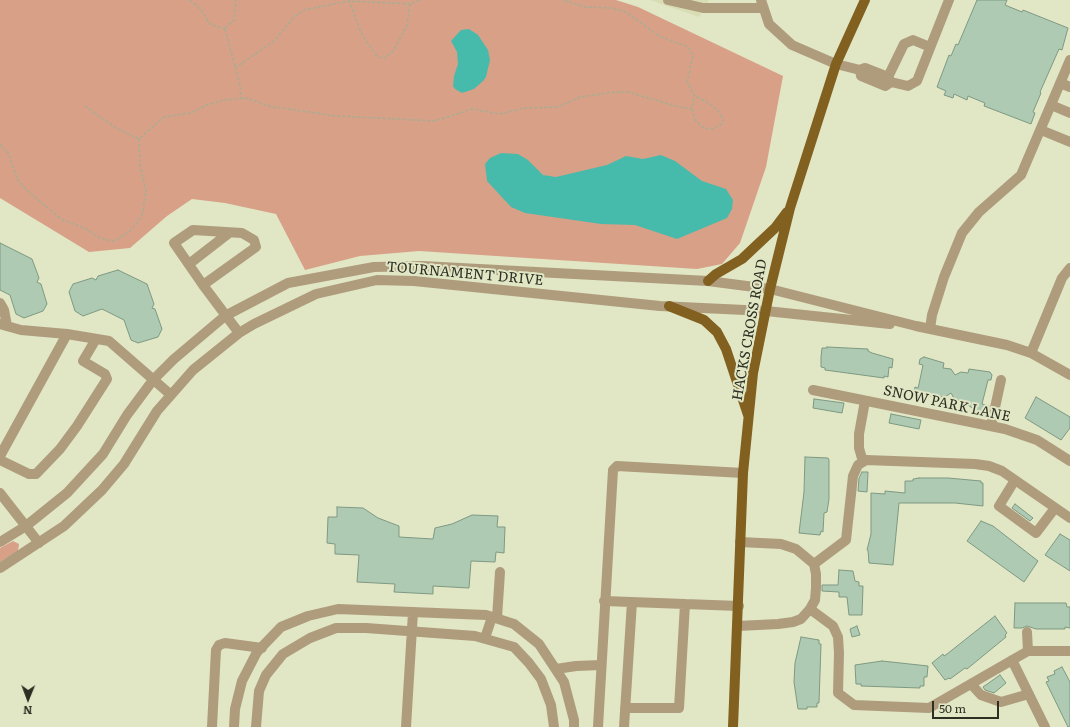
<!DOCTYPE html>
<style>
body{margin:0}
#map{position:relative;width:1070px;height:727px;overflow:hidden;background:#e1e6c5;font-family:Literata,serif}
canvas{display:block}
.north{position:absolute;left:8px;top:679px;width:40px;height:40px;-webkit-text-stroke:3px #e1e6c5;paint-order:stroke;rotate:181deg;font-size:11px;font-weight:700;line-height:16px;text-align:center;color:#2d2f22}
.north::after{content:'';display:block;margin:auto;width:14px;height:18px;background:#2d2f22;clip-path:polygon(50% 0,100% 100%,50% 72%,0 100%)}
.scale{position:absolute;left:932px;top:701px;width:67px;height:18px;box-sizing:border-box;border:2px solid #2d2f22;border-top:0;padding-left:5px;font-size:12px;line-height:14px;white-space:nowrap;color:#2d2f22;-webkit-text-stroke:3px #e1e6c5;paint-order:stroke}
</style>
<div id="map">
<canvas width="1070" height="727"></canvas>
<div class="north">N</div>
<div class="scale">50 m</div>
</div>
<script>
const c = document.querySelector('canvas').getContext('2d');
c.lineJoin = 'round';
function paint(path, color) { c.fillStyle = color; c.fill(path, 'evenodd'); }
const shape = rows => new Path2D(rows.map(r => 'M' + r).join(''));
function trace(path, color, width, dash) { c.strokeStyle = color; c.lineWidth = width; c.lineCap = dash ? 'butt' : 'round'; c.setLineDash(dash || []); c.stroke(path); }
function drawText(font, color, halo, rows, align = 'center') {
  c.font = font + ' Literata,serif'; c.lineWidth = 4; c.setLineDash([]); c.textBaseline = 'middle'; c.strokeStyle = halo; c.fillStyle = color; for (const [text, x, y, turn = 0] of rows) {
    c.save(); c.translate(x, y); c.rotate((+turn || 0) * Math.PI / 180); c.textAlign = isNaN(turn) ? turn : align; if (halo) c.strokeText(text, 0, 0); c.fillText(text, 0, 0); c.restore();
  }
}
paint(shape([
 [650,0,709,0,699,17]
]), '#d8ddb4');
paint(shape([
 [0,0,616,0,638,7,783,76,766,167,740,243,722,264,697,269,419,251,360,256,305,270,276,214,225,203,192,199,167,216,130,248,89,252,0,198],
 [13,541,19,544,18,551,0,562,0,548]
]), '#d8a087');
paint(shape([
 [469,29,478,35,488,50,490,60,486,77,483,81,474,89,462,93,455,89,453,86,454,76,458,64,457,52,451,41,461,30],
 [501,153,518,154,528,160,543,175,556,177,607,165,626,156,643,159,661,155,675,161,702,181,726,189,733,200,732,209,727,218,677,239,635,225,601,224,525,213,511,207,487,181,485,164,490,158]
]), '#46bbac');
const building = shape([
 [977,0,1007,0,1005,5,1022,12,1023,10,1068,28,1062,50,1059,49,1040,92,1041,93,1033,112,1035,113,1031,124,984,106,985,103,968,96,967,100,954,94,953,98,944,95,946,91,937,87,949,55,951,56,956,44,958,45,977,0],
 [0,243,32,259,39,278,37,282,41,284,47,304,43,311,24,318,16,314,10,295,0,290,0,243],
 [118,270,147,284,154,304,152,308,155,309,162,329,158,337,138,343,131,340,124,320,102,309,83,316,75,311,69,292,73,284,92,278,96,280,98,276,118,270],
 [827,347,868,349,868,351,872,353,893,359,892,368,889,367,888,377,884,376,884,378,825,370,825,368,821,367,821,357,822,348,827,348,827,347],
 [924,357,944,363,943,368,951,369,955,375,961,372,968,373,969,369,990,372,992,375,991,380,988,380,982,404,989,406,988,408,981,412,975,410,968,405,963,403,963,401,955,400,951,393,945,397,929,396,925,399,913,397,915,387,918,388,919,384,923,365,919,364,920,359,924,357],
 [1036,397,1070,417,1070,428,1061,440,1025,418,1036,397],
 [814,399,844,403,842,413,813,408,814,399],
 [891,414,921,420,919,429,889,423,891,414],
 [805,457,828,458,829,460,829,499,827,512,824,513,823,532,821,531,820,535,799,533,804,492,805,457],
 [862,472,868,472,867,492,858,491,859,478,862,472],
 [919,478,948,478,981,481,981,483,983,483,983,506,955,503,899,503,893,565,869,563,868,550,867,550,871,534,871,493,885,494,885,491,905,493,905,481,913,481,913,479,919,478],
 [1015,504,1033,518,1030,521,1012,508,1015,504],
 [337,507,363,508,378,518,399,526,399,537,433,539,435,528,452,524,472,515,498,516,497,527,505,527,504,553,496,552,495,562,471,561,469,588,433,586,433,594,394,592,395,584,357,582,359,555,335,554,335,544,327,543,328,517,337,517,337,507],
 [981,521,993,526,1038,561,1024,582,967,541,981,521],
 [1060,534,1070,540,1070,571,1045,555,1060,534],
 [839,570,853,571,855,581,859,582,859,586,863,586,862,615,849,615,847,597,839,597,839,592,822,591,822,585,838,585,839,570],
 [1015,603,1066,603,1067,607,1070,607,1070,628,1065,627,1065,629,1036,629,1027,626,1022,628,1014,628,1015,603],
 [995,616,1007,633,1005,635,1006,637,967,669,965,668,950,679,949,678,945,680,932,663,943,654,944,656,947,654,995,616],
 [857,626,860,635,852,637,850,629,857,626],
 [801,637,819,640,819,644,821,644,819,703,817,703,817,707,807,707,807,709,798,709,794,682,795,663,801,637],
 [882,661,928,666,927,677,924,677,924,686,920,686,920,688,861,686,861,684,856,684,855,665,882,661],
 [1062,667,1070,682,1070,727,1068,727,1046,682,1049,681,1047,677,1055,674,1054,671,1062,667],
 [1000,675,1006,683,994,693,985,690,983,687,1000,675]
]);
paint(building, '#aecab2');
trace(building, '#7e9982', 1);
trace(shape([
 [190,0,201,10,210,24,225,29],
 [349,0,362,35,376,55,381,58,385,58,394,50,407,25,410,4,419,0],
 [225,28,234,20,236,0],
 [225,29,240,85,241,98],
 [235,68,274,41,295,16,304,10,349,1,410,4],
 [85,106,116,128,139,139],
 [692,109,695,120,704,128,712,129,722,124,723,119,719,112,710,104,694,95],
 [0,144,9,154,18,181,30,193,61,219,86,229,100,238,112,241,120,238,132,229,141,217,143,211,146,190,140,166,139,139,164,117,191,113,207,105,224,100,248,98,268,106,336,116,435,121,472,109,500,114,526,108,558,107,580,97,616,92,628,92,676,106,692,109,694,95,687,81,693,56,688,47,659,36,626,12,611,8,585,7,562,0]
]), '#a8ad92', 1.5, [3, 2]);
trace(shape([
 [668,0,703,8,763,8],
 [761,0,769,24,792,45,836,64,860,70,865,68,888,77,891,82],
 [860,70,861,76,885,86,891,82,908,86,917,81,949,0],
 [888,77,904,44,913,40,930,47],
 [1060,83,1070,87],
 [1051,105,1070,113],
 [1041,130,1070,142],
 [189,264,229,233],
 [203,285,256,247,254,240,242,233,193,230,174,243,203,285,239,333],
 [0,303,4,310,7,326],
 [0,324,21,330,67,334,109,341,171,395],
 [930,329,932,315,944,277,962,233,979,212,1021,175,1070,60],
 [1031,353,1062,278,1070,268],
 [813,390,1005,429,1037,440,1070,461],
 [991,426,1001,380],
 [0,456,67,334],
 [0,460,29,474,36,474,60,449,77,426,107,379,105,374,83,361,96,339],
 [863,462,859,448,859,434,865,401],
 [1015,480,999,506,1036,533,1055,508],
 [0,493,39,543],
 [0,542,26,526,67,493,103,454,127,415,153,380,174,359,225,316,288,283,374,267,422,266,708,281,770,289,916,326,1007,345,1031,353,1070,375],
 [814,564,846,540,853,476,858,465,866,460,975,464,989,466,1002,471,1070,518],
 [0,568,64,526,102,490,124,464,157,411,193,370,239,333,254,324,316,294,377,280,414,281,660,306,766,311,890,324],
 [604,601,739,606],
 [810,609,833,626,838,637,839,653,838,693,854,705,929,708,1028,651,1070,651],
 [497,618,500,572],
 [738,626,778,624,793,622,801,619,810,609,815,600,816,588,816,574,814,564,796,549,781,544,740,542],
 [1027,632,1028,651],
 [485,638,492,617],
 [1012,660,1045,727],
 [556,669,576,666,601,665],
 [971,684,981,695,1001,702,1029,694],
 [625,708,679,708,685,604],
 [212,727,216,650,219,645,225,643,262,648],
 [234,727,235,709,242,681,257,652,281,627,308,616,338,609,486,615,514,624,539,644,564,682,574,720,574,727],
 [256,727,259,691,266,675,283,654,310,638,336,628,366,628,475,636,514,647,529,663,541,679,551,705,554,727],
 [406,727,413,612],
 [598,727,613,470,617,466,743,473],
 [624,727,632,602]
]), '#ae9c7d', 10);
trace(shape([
 [708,281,716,274,742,259,775,228,787,212],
 [669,306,704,320,717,332,726,349,748,415],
 [733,727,743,473,753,373,770,289,790,208,836,64,865,0]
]), '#82601f', 10);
drawText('14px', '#2d2f22', '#e1e6c5', [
 ["TOURNAMENT DRIVE",465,274,5],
 ["HACKS CROSS ROAD",750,330,-80],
 ["SNOW PARK LANE",947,404,12]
]);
</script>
